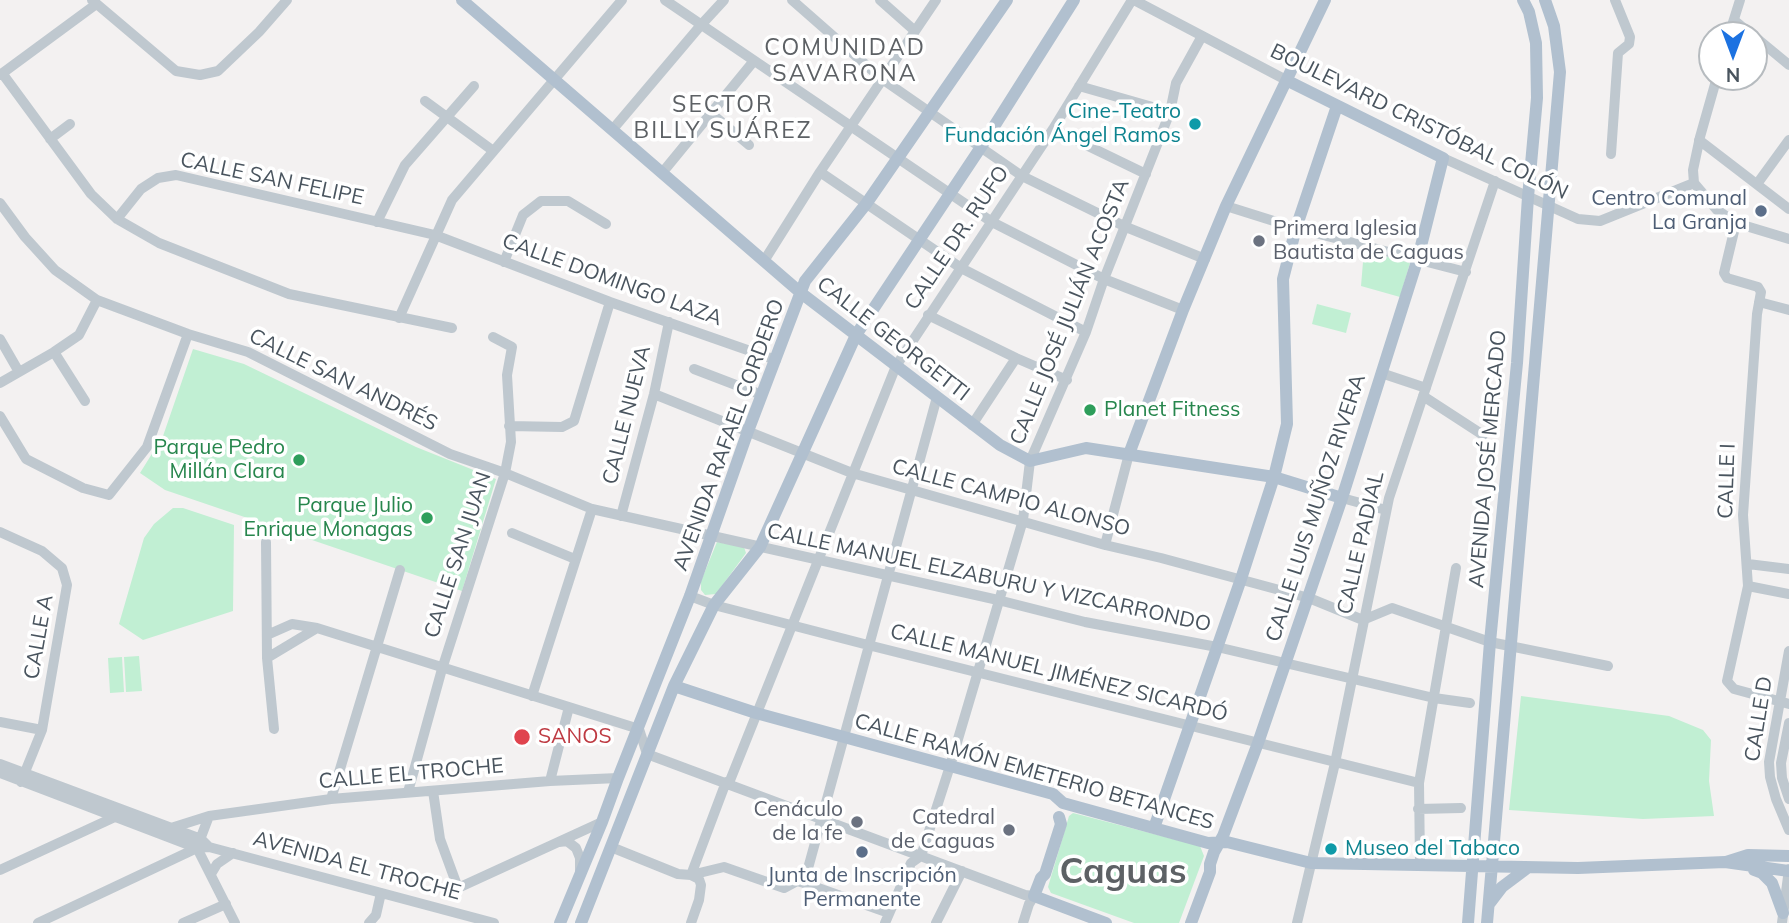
<!DOCTYPE html>
<meta charset="utf-8">
<style>
body{margin:0}
#map{position:relative;width:1789px;height:923px;overflow:hidden;background:#f3f1f1;font-family:Mulish,sans-serif}
canvas{display:block}
.north{position:absolute;left:1698px;top:21px;width:70px;height:70px;box-sizing:border-box;background:#fff;border:2px solid #b6bbbf;border-radius:50%;rotate:180deg;font-size:19px;font-weight:700;line-height:28px;text-align:center;color:#49545e}
.north::after{content:'';display:block;margin:auto;width:24px;height:32px;background:#1c72e1;clip-path:polygon(50% 0,100% 100%,50% 72%,0 100%)}
</style>
<div id="map">
<canvas width="1789" height="923"></canvas>
<div class="north">N</div>
</div>
<script>
const c = document.querySelector('canvas').getContext('2d');
c.lineJoin = 'round';
function paint(path, color) { c.fillStyle = color; c.fill(path, 'evenodd'); }
const shape = rows => new Path2D(rows.map(r => 'M' + r).join(''));
function trace(path, color, width, dash) { c.strokeStyle = color; c.lineWidth = width; c.lineCap = dash ? 'butt' : 'round'; c.setLineDash(dash || []); c.stroke(path); }
function drawText(font, color, halo, rows, align = 'center') {
  c.font = font + ' Mulish,sans-serif'; c.lineWidth = 7; c.setLineDash([]); c.textBaseline = 'middle'; c.strokeStyle = halo; c.fillStyle = color; for (const [text, x, y, turn = 0] of rows) {
    c.save(); c.translate(x, y); c.rotate((+turn || 0) * Math.PI / 180); c.textAlign = isNaN(turn) ? turn : align; if (halo) c.strokeText(text, 0, 0); c.fillText(text, 0, 0); c.restore();
  }
}
paint(shape([
 [1364,250,1410,263,1400,297,1361,286],
 [1317,304,1351,313,1346,333,1312,324],
 [193,349,244,364,416,447,496,479,462,591,165,490,140,473,163,436],
 [173,508,183,508,234,525,233,611,143,640,119,624,144,538,154,524],
 [717,542,744,547,746,553,716,594,705,595,701,590,701,581],
 [139,656,142,691,126,692,124,657],
 [122,657,124,692,110,693,108,658],
 [1521,696,1669,716,1703,730,1711,740,1709,781,1714,816,1643,819,1509,810],
 [1073,813,1200,846,1204,856,1179,923,1134,923,1051,893,1048,887,1069,816]
]), '#c1efd3');
trace(shape([
 [92,0,176,71,200,75,218,71,259,32,287,0],
 [665,0,992,222,1104,279,1183,310],
 [792,0,882,79,1022,176,1126,227,1205,259],
 [880,0,915,31],
 [1134,0,1288,81],
 [1734,20,1752,35],
 [1729,35,1740,0],
 [1754,36,1789,65],
 [2,73,91,194,117,219,159,243,289,294,452,328],
 [0,75,95,5],
 [1079,86,1170,112],
 [425,101,492,150],
 [712,114,749,145],
 [613,129,701,25,724,0],
 [1053,129,1146,174],
 [50,139,70,124],
 [1699,140,1789,209],
 [1611,154,1618,53,1629,44,1630,37,1615,0],
 [1443,158,1578,219,1600,221,1694,183],
 [820,172,961,268,1086,332],
 [662,173,753,62],
 [1694,183,1717,210,1736,223,1789,239],
 [1694,183,1693,170,1700,137,1717,77],
 [1757,184,1789,140],
 [0,203,25,237,55,270,97,300,188,334,248,352,450,454,505,473,592,509,998,600,1085,622,1217,647,1434,698,1470,703],
 [1226,206,1296,228,1466,272],
 [117,219,141,189,158,178,176,175,435,235,610,302,776,360],
 [377,222,405,165,474,86],
 [1736,223,1724,273,1727,278,1758,287,1761,292,1757,314,1743,515,1748,586,1727,681,1734,689,1789,704],
 [764,261,820,172,936,0],
 [504,262,523,215,541,201,568,201,606,224],
 [1759,302,1789,310],
 [928,315,1016,358,1067,380],
 [399,318,452,200,622,0],
 [0,339,19,372],
 [54,352,85,401],
 [694,369,762,395],
 [1381,373,1426,388],
 [0,383,54,352,79,335,97,300],
 [654,394,852,473,1105,545,1161,558,1309,598,1363,620,1392,608,1490,642,1608,666],
 [1423,396,1483,435],
 [0,416,26,459,83,488,109,495,147,447,188,334],
 [972,425,1016,358],
 [509,426,562,427,574,421,610,302],
 [1342,498,1386,510],
 [621,516,654,394,669,322],
 [0,532,42,551,62,568,67,585,42,730,21,782],
 [512,533,575,559],
 [266,542,267,658,274,729],
 [1105,545,1129,454],
 [1748,564,1789,569],
 [1748,586,1789,594],
 [690,596,714,605,868,645,1419,783],
 [267,635,292,624,317,628],
 [1789,651,1769,762,1770,777,1776,799,1789,830],
 [267,658,317,628,639,729,647,754,1025,895,1034,896,1029,904,1023,923],
 [532,696,592,509],
 [0,722,42,730],
 [1789,723,1781,763,1782,778,1789,799],
 [0,764,201,839,209,847],
 [0,773,197,848,209,847,494,923],
 [550,781,569,707],
 [729,783,896,366,1053,129,1132,0],
 [433,791,440,839,458,888,602,822],
 [408,792,442,669,505,473,511,442,507,375,512,347,493,337],
 [331,799,400,570],
 [1418,809,1461,808],
 [171,828,209,816,331,799,550,781,618,778],
 [559,842,567,841,576,848,580,858,580,872],
 [198,845,209,816],
 [611,847,678,874,691,875,726,782],
 [197,848,235,923],
 [1420,864,1419,783,1456,568],
 [0,870,117,816],
 [211,874,217,864,233,853],
 [804,883,937,397],
 [38,923,197,848],
 [183,923,226,904],
 [369,923,376,915,381,893],
 [691,923,699,900,701,885,699,879,691,875,724,867,784,888,797,881,804,883,889,913],
 [885,923,911,863,921,856,950,766,1023,520,1030,461,1086,332,1104,279,1170,112,1176,83,1202,36],
 [936,923,962,871],
 [1297,923,1335,763,1389,498,1495,181],
 [1782,923,1789,869]
]), '#bfc8cf', 10);
trace(shape([
 [462,0,801,293,1000,445,1030,461,1086,448,1274,477,1342,498],
 [1129,454,1183,310,1226,206,1325,0],
 [674,686,756,713,1053,794,1063,803,1208,843,1227,842,1311,863,1578,868,1725,862,1789,871],
 [1059,817,1061,824,1045,874,1041,878,1034,896,1106,923],
 [1154,828,1241,579,1274,477,1287,424,1283,279,1296,228,1337,106],
 [1726,862,1748,855,1789,856],
 [1754,870,1762,873,1772,883,1783,913],
 [1489,904,1502,887,1526,869],
 [560,923,602,822,618,778,690,596,748,431,805,281,866,204,1007,0],
 [581,923,674,686,714,605,760,547,856,335,981,147,1074,0],
 [1191,923,1210,872,1210,864,1214,852,1223,836,1258,743,1342,498,1418,258,1443,158,1288,81],
 [1468,923,1490,642,1517,363,1528,197,1537,98,1536,43,1529,12,1523,0],
 [1487,923,1560,72,1554,26,1545,0]
]), '#b1c0cf', 12);
for (const [x, y, r, color] of [
 [1195,124,7,"#0f9aa8"],
 [1761,211,7,"#5c6f8a"],
 [1259,241,7,"#6b7280"],
 [1090,410,7,"#2e9e5b"],
 [299,460,7,"#2e9e5b"],
 [427,518,7,"#2e9e5b"],
 [522,737,9,"#e0444e"],
 [857,822,7,"#6b7280"],
 [1009,830,7,"#6b7280"],
 [1331,849,7,"#0f9aa8"],
 [862,852,7,"#5c6f8a"]
]) { const dot = new Path2D(); dot.arc(x, y, r, 0, 2 * Math.PI); c.fillStyle = color; c.fill(dot); trace(dot, '#fff', 2.5); }
drawText('21px', '#0d838f', '#fff', [
 ["Cine-Teatro",1181,112],
 ["Fundación Ángel Ramos",1181,136],
 ["Museo del Tabaco",1345,849,"left"]
], 'right');
drawText('21px', '#49545e', '#fff', [
 ["BOULEVARD CRISTÓBAL COLÓN",1419,122,26],
 ["CALLE SAN FELIPE",272,179,12],
 ["CALLE DR. RUFO",957,238,-56],
 ["CALLE DOMINGO LAZA",612,280,20],
 ["CALLE JOSÉ JULIÁN ACOSTA",1070,312,-68],
 ["CALLE GEORGETTI",893,339,38],
 ["CALLE SAN ANDRÉS",343,380,26],
 ["CALLE NUEVA",627,415,-76],
 ["AVENIDA RAFAEL CORDERO",729,435,-70],
 ["AVENIDA JOSÉ MERCADO",1488,459,-85],
 ["CALLE I",1727,481,-88],
 ["CALLE CAMPIO ALONSO",1011,498,15],
 ["CALLE LUIS MUÑOZ RIVERA",1316,508,-72],
 ["CALLE PADIAL",1361,543,-77],
 ["CALLE SAN JUAN",458,555,-72],
 ["CALLE MANUEL ELZABURU Y VIZCARRONDO",989,578,12],
 ["CALLE A",39,637,-80],
 ["CALLE MANUEL JIMÉNEZ SICARDÓ",1059,673,14],
 ["CALLE D",1759,719,-81],
 ["CALLE RAMÓN EMETERIO BETANCES",1034,772,16],
 ["CALLE EL TROCHE",411,774,-5],
 ["AVENIDA EL TROCHE",357,866,15]
]);
drawText('21px', '#4e5e75', '#fff', [
 ["Centro Comunal",1747,199],
 ["La Granja",1747,223],
 ["Junta de Inscripción",862,876,"center"],
 ["Permanente",862,900,"center"]
], 'right');
drawText('21px', '#5b616d', '#fff', [
 ["Primera Iglesia",1273,229,"left"],
 ["Bautista de Caguas",1273,253,"left"],
 ["Cenáculo",843,810],
 ["de la fe",843,834],
 ["Catedral",995,818],
 ["de Caguas",995,842]
], 'right');
drawText('21px', '#27864d', '#fff', [
 ["Planet Fitness",1104,410,"left"],
 ["Parque Pedro",285,448],
 ["Millán Clara",285,472],
 ["Parque Julio",413,506],
 ["Enrique Monagas",413,530]
], 'right');
drawText('21px', '#be3a42', '#fff', [
 ["SANOS",538,737]
], 'left');
c.letterSpacing = '2px';
drawText('23px', '#5d6165', '#fff', [
 ["COMUNIDAD",845,48],
 ["SAVARONA",845,74],
 ["SECTOR",723,105],
 ["BILLY SUÁREZ",723,131]
]);
c.letterSpacing = '0px';
drawText('bold 35px', '#5d6165', '#fff', [
 ["Caguas",1123,872]
]);
</script>
